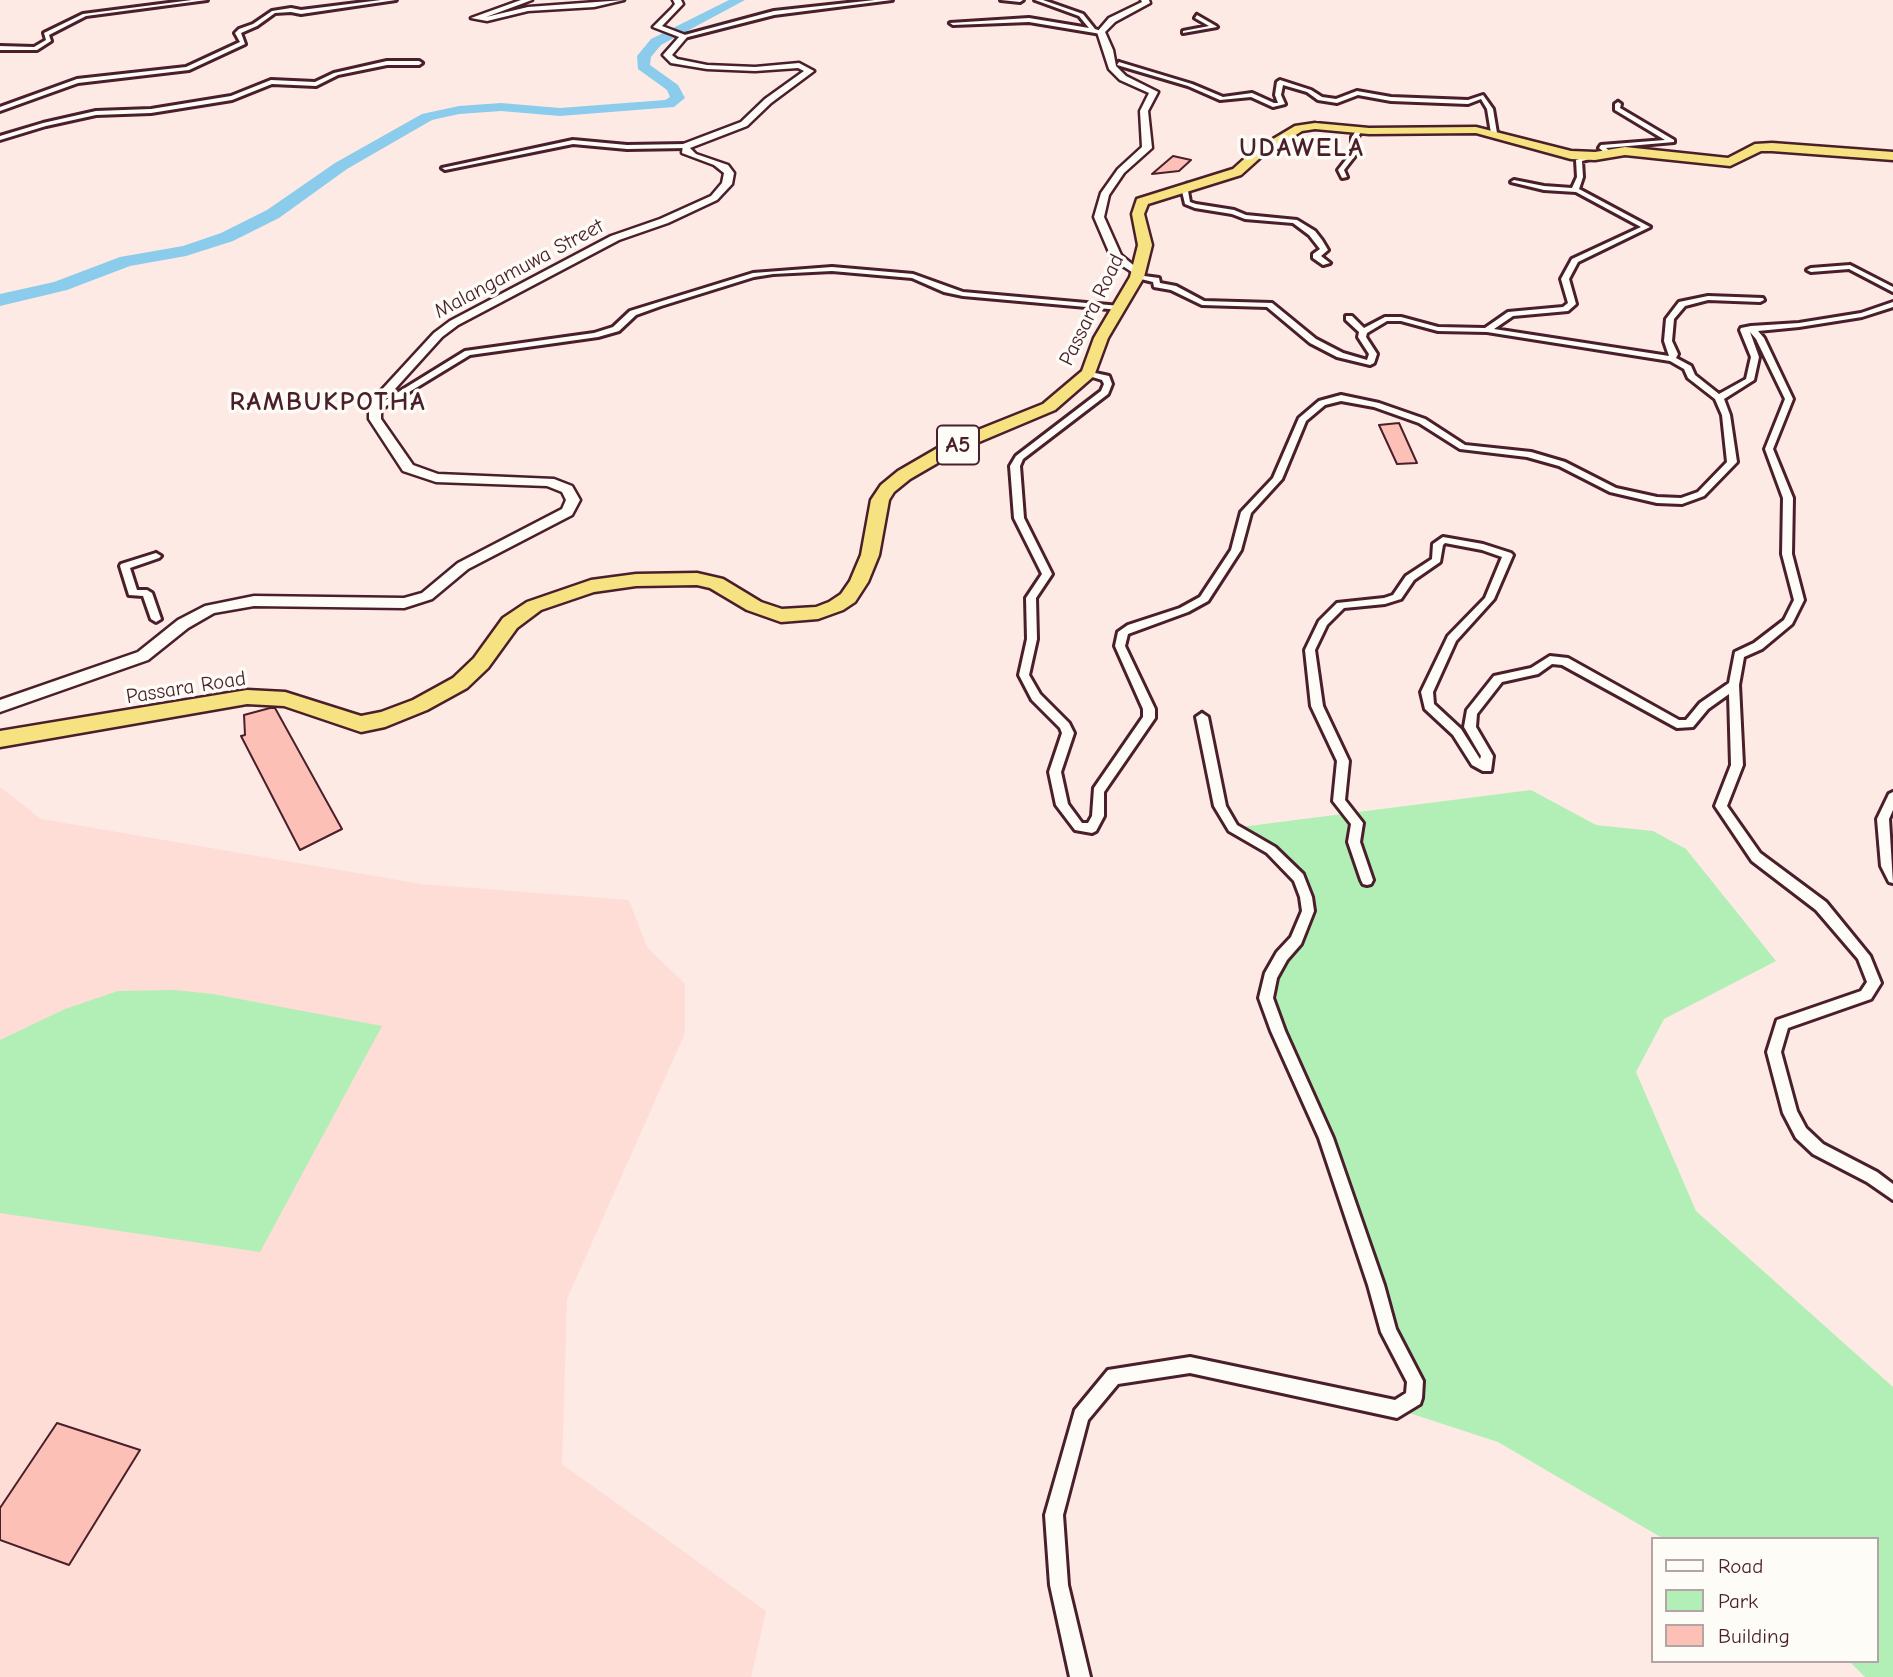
<!DOCTYPE html>
<style>
body{margin:0}
#map{position:relative;width:1893px;height:1677px;overflow:hidden;background:#fdeae4;font-family:"Comic Neue",sans-serif}
canvas{display:block}
.legend{position:absolute;left:1651px;top:1537px;width:228px;height:126px;box-sizing:border-box;background:#fdfcf7;border:2px solid #b5a4a5;margin:0;padding:9px 12px;list-style:none;font-size:21px;color:#4a1f2b}
.legend li{display:flex;align-items:center;gap:14px;height:35px}
.legend b{width:35px;border:2px solid #b5a4a5}
</style>
<div id="map">
<canvas width="1893" height="1677"></canvas>
<ul class="legend">
<li><b style="height:9px;background:#fdfcf7"></b>Road</li>
<li><b style="height:19px;background:#b1efb6"></b>Park</li>
<li><b style="height:19px;background:#fcc0b7"></b>Building</li>
</ul>
</div>
<script>
const c = document.querySelector('canvas').getContext('2d');
c.lineJoin = 'round';
function paint(path, color) { c.fillStyle = color; c.fill(path, 'evenodd'); }
const shape = rows => new Path2D(rows.map(r => 'M' + r).join(''));
function trace(path, color, width, dash) { c.strokeStyle = color; c.lineWidth = width; c.lineCap = dash ? 'butt' : 'round'; c.setLineDash(dash || []); c.stroke(path); }
function drawText(font, color, halo, rows, align = 'center') {
  c.font = font + ' "Comic Neue",sans-serif'; c.lineWidth = 7; c.setLineDash([]); c.textBaseline = 'middle'; c.strokeStyle = halo; c.fillStyle = color; for (const [text, x, y, turn = 0] of rows) {
    c.save(); c.translate(x, y); c.rotate((+turn || 0) * Math.PI / 180); c.textAlign = isNaN(turn) ? turn : align; if (halo) c.strokeText(text, 0, 0); c.fillText(text, 0, 0); c.restore();
  }
}
paint(shape([
 [0,787,41,819,421,884,629,900,647,947,685,984,685,1033,567,1299,562,1464,766,1611,751,1677,0,1677]
]), '#fdddd6');
paint(shape([
 [1531,790,1596,825,1653,831,1686,849,1776,961,1664,1019,1636,1072,1696,1211,1893,1387,1893,1677,1865,1677,1849,1661,1877,1661,1877,1539,1664,1539,1498,1442,1397,1409,1414,1398,1376,1285,1266,998,1308,911,1299,878,1271,850,1233,828],
 [174,990,213,994,382,1026,260,1252,0,1213,0,1040,65,1009,118,991]
]), '#b1efb6');
paint(shape([
 [729,0,745,0,661,45,651,57,650,65,678,85,685,98,674,107,560,116,501,111,459,114,432,120,347,169,279,218,233,241,186,256,130,266,67,290,0,306,0,294,54,282,120,257,183,246,221,233,267,210,335,163,422,114,459,106,501,103,560,108,665,100,670,97,667,90,638,69,637,56,651,39,729,0]
]), '#8bccec');
const building = shape([
 [1173,156,1191,160,1179,171,1152,174,1173,156],
 [1399,423,1417,463,1397,464,1379,425,1399,423],
 [270,708,275,708,342,829,300,850,241,736,245,735,244,715,270,708],
 [57,1423,140,1450,69,1565,0,1540,0,1508,57,1423]
]);
paint(building, '#fcc0b7');
trace(building, '#4a1f2b', 2);
const street = shape([
 [192,0,207,0,86,16,49,35,51,41,37,50,0,50,0,46,34,47,46,40,44,33,83,14,192,0],
 [381,0,396,0,301,14,291,12,275,13,257,26,241,33,245,44,189,70,78,83,0,111,0,107,77,79,186,67,240,42,235,33,239,29,253,24,272,11,291,8,301,10,381,0],
 [875,0,892,0,774,15,684,38,681,36,774,11,875,0],
 [1001,0,1023,0,1020,2,1001,0],
 [1035,0,1043,0,1083,14,1095,29,1104,32,1101,34,1029,22,953,25,950,23,1029,18,1089,28,1079,16,1035,0],
 [1197,15,1216,26,1217,27,1183,33,1183,31,1209,26,1195,18,1197,15],
 [387,61,419,61,422,63,419,65,387,65,338,75,316,86,272,84,232,100,151,113,96,115,46,126,0,140,0,136,43,123,96,111,151,109,231,96,271,80,315,82,334,73,387,61],
 [1119,62,1192,84,1223,97,1252,93,1274,103,1278,103,1275,95,1277,82,1280,80,1311,90,1322,97,1336,99,1357,91,1391,97,1468,100,1483,95,1493,109,1497,133,1494,135,1491,133,1487,109,1481,99,1468,104,1391,101,1358,95,1337,103,1318,100,1307,92,1283,85,1281,95,1285,104,1273,107,1251,97,1220,100,1188,86,1117,65,1119,62],
 [1618,102,1621,104,1620,108,1674,140,1674,142,1606,148,1613,154,1608,155,1599,148,1601,145,1665,140,1615,110,1615,104,1618,102],
 [1357,129,1362,130,1358,137,1358,152,1344,170,1347,177,1342,178,1338,170,1352,152,1352,137,1357,129],
 [573,140,627,145,686,144,689,146,686,148,627,149,573,144,445,170,442,168,573,140],
 [1595,154,1597,155,1597,157,1582,161,1583,177,1579,189,1650,227,1578,262,1569,279,1576,304,1568,311,1513,316,1494,329,1669,356,1664,341,1666,319,1679,302,1708,296,1763,298,1764,300,1760,302,1708,300,1685,306,1674,319,1672,341,1678,354,1676,358,1691,366,1695,375,1719,394,1746,379,1751,357,1740,330,1741,328,1751,326,1799,323,1861,313,1893,302,1893,307,1862,317,1799,327,1758,331,1764,338,1793,399,1773,449,1793,498,1792,554,1804,600,1792,624,1762,649,1744,657,1739,685,1743,765,1727,806,1760,853,1826,902,1870,956,1881,983,1871,999,1788,1028,1781,1052,1797,1111,1806,1128,1823,1144,1877,1172,1893,1184,1893,1200,1867,1182,1813,1154,1796,1138,1783,1113,1767,1052,1777,1020,1861,991,1867,982,1858,959,1816,910,1752,861,1715,806,1731,765,1729,694,1708,709,1693,727,1677,728,1562,665,1552,664,1538,674,1502,682,1477,714,1476,727,1493,756,1491,771,1483,771,1472,765,1453,735,1425,709,1421,692,1448,636,1485,598,1502,557,1482,550,1445,543,1443,545,1440,562,1414,580,1401,599,1385,604,1344,608,1327,625,1315,650,1323,706,1349,761,1345,800,1363,823,1360,842,1373,880,1371,884,1367,885,1363,884,1361,880,1348,842,1351,824,1333,801,1337,761,1311,706,1305,650,1319,621,1337,603,1384,598,1393,595,1406,576,1432,559,1433,544,1443,537,1483,544,1511,553,1513,555,1494,599,1456,641,1433,692,1434,704,1461,729,1480,759,1481,756,1464,727,1467,710,1494,676,1531,668,1550,656,1568,658,1679,720,1686,720,1700,703,1729,683,1735,652,1754,643,1784,620,1794,600,1782,554,1783,498,1765,449,1785,399,1756,339,1750,332,1759,357,1754,380,1724,399,1730,415,1737,462,1704,496,1682,504,1657,503,1610,492,1559,466,1527,457,1460,449,1419,423,1374,407,1341,401,1325,405,1306,421,1282,479,1251,513,1241,550,1208,601,1188,612,1128,634,1125,646,1155,709,1155,718,1104,792,1104,816,1096,831,1092,833,1075,830,1056,805,1049,772,1062,733,1060,728,1032,700,1019,675,1027,639,1026,598,1042,574,1014,518,1010,466,1016,456,1101,391,1104,384,1102,380,1086,375,1086,371,1109,376,1112,384,1108,394,1023,459,1020,466,1024,518,1052,574,1036,598,1037,639,1029,675,1040,694,1069,723,1074,733,1061,772,1068,804,1082,823,1088,823,1092,816,1094,788,1143,717,1143,709,1115,646,1118,632,1128,625,1180,608,1200,597,1231,550,1241,512,1273,478,1299,418,1319,401,1341,395,1379,403,1425,419,1465,445,1531,452,1565,462,1616,488,1657,497,1681,498,1698,492,1727,462,1722,415,1715,399,1688,378,1684,369,1670,361,1487,332,1438,331,1401,321,1387,321,1367,333,1366,337,1377,354,1374,363,1370,365,1337,357,1310,343,1267,307,1202,305,1171,290,1154,287,1153,282,1133,277,1137,275,1159,278,1160,283,1176,286,1204,301,1272,303,1316,339,1343,353,1367,360,1369,354,1358,337,1359,332,1346,320,1346,316,1352,316,1364,328,1385,317,1401,317,1438,327,1485,328,1508,312,1563,307,1568,303,1561,279,1572,259,1641,227,1576,192,1544,190,1511,182,1514,180,1544,186,1572,188,1577,177,1576,160,1595,154],
 [1187,184,1190,186,1188,191,1190,202,1196,204,1234,210,1246,215,1297,220,1315,231,1322,240,1328,250,1321,256,1330,263,1323,265,1313,258,1313,254,1320,249,1309,235,1293,223,1245,219,1232,214,1195,208,1185,204,1182,191,1187,184],
 [1850,265,1893,287,1893,292,1849,269,1811,272,1807,270,1811,268,1850,265],
 [832,267,913,274,963,292,1120,306,1124,308,1120,310,963,296,944,292,912,278,832,271,773,274,754,277,661,306,636,315,619,331,598,337,470,355,378,411,371,409,465,351,594,333,613,327,630,311,753,273,832,267],
 [156,553,161,556,159,558,130,568,137,590,147,590,152,593,161,619,156,622,151,619,143,596,129,595,120,566,121,564,156,553],
 [1202,713,1208,717,1226,806,1237,825,1275,847,1303,874,1312,897,1314,911,1301,944,1287,960,1277,978,1273,998,1285,1031,1333,1138,1384,1285,1396,1329,1423,1381,1422,1398,1420,1404,1397,1418,1190,1373,1118,1384,1088,1420,1063,1515,1068,1585,1090,1677,1070,1677,1050,1585,1045,1515,1075,1410,1108,1370,1190,1357,1395,1400,1406,1393,1407,1382,1381,1332,1368,1285,1319,1138,1271,1031,1259,998,1265,973,1277,952,1291,937,1302,911,1300,897,1294,881,1267,853,1229,831,1214,806,1196,717,1202,713],
 [1893,792,1893,810,1889,819,1893,883,1889,882,1881,866,1877,819,1889,794,1893,792]
]);
const secondary = shape([
 [521,0,532,0,486,17,528,7,624,0,594,7,528,11,487,21,471,18,521,0],
 [673,0,681,0,683,4,662,26,688,36,672,55,677,59,707,65,755,67,799,63,814,71,771,103,747,126,690,148,696,154,728,165,734,173,732,184,717,200,668,223,619,240,458,325,442,337,385,400,381,409,381,419,413,465,438,474,554,479,572,486,580,500,572,515,468,569,432,599,404,608,254,606,214,613,188,628,148,660,0,712,0,700,138,652,178,620,205,606,254,596,404,598,422,593,458,563,562,509,566,500,562,492,547,486,436,482,403,471,369,419,369,409,376,396,434,333,450,321,611,236,660,219,711,196,722,183,724,173,714,165,682,153,683,144,741,122,765,99,804,71,798,68,755,71,707,69,671,63,663,55,679,37,653,27,672,8,675,4,673,0],
 [1141,0,1149,0,1150,3,1115,22,1105,32,1113,50,1116,66,1126,76,1158,92,1148,111,1152,148,1124,173,1109,195,1104,217,1121,255,1143,273,1138,276,1112,259,1094,217,1101,193,1118,169,1142,147,1140,111,1149,93,1120,80,1109,69,1097,32,1109,18,1142,2,1141,0]
]);
const highway = shape([
 [1315,123,1369,128,1476,127,1571,151,1595,152,1625,147,1728,158,1755,144,1772,143,1893,152,1893,160,1772,151,1761,151,1730,166,1625,155,1595,160,1571,159,1476,133,1369,134,1315,129,1302,131,1261,157,1241,175,1148,204,1144,214,1152,245,1144,277,1108,338,1094,376,1055,410,960,450,910,479,894,492,889,500,879,555,868,582,855,602,843,610,818,619,781,622,747,610,710,588,697,585,636,586,594,592,541,610,517,628,488,668,467,688,427,710,385,727,361,732,284,706,247,704,0,747,0,731,247,690,285,692,361,716,381,712,413,700,453,678,474,658,503,618,527,602,591,580,636,574,697,573,723,579,761,602,782,609,816,607,829,602,841,594,850,581,861,555,871,500,881,485,898,471,948,442,1043,404,1082,371,1094,338,1130,277,1138,245,1132,214,1137,199,1233,169,1253,151,1295,126,1315,123]
]);
trace(street, '#4a1f2b', 6);
trace(secondary, '#4a1f2b', 5);
trace(highway, '#4a1f2b', 5);
paint(street, '#fdfcf7');
paint(secondary, '#fdfcf7');
paint(highway, '#f7e281');
drawText('21px', '#4a1f2b', '#fdfcf7', [
 ["Malangamuwa Street",519,269,-28],
 ["Passara Road",1092,310,-64],
 ["Passara Road",186,688,-9]
]);
for (const [x, y, w] of [
 [958,445,42]
]) { const box = new Path2D(); box.roundRect(x - w / 2, y - 19.5, w, 39, 5); c.fillStyle = '#fdfcf7'; c.fill(box); trace(box, '#4a1f2b', 2); }
drawText('bold 23px', '#4a1f2b', null, [
 ["A5",958,445]
]);
c.letterSpacing = '2px';
drawText('bold 26px', '#4a1f2b', '#fdfcf7', [
 ["UDAWELA",1302,149],
 ["RAMBUKPOTHA",328,403]
]);
c.letterSpacing = '0px';
</script>
